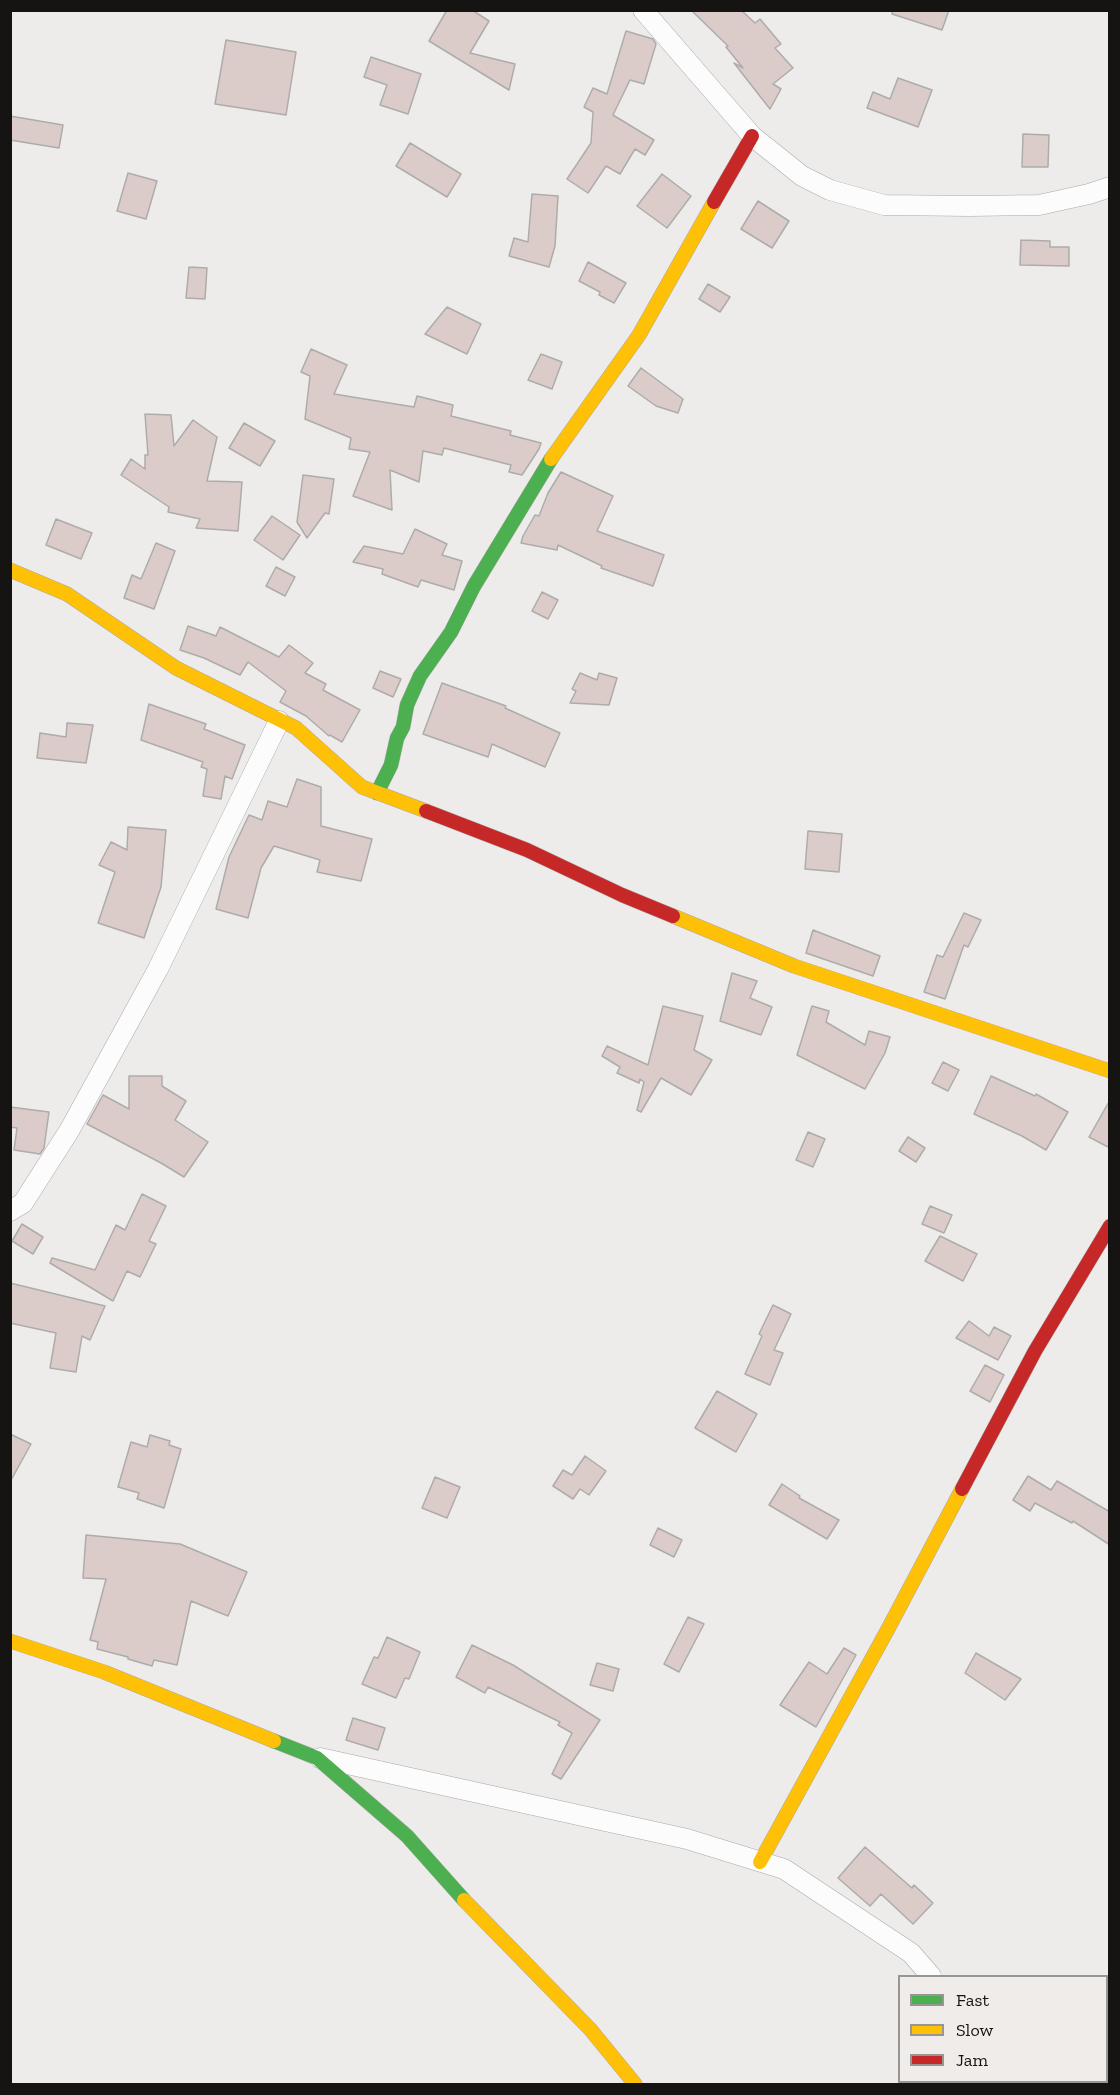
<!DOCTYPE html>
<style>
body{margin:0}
#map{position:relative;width:1120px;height:2095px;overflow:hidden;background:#eeeceb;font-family:"Zilla Slab",serif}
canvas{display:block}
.frame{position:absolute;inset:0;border:12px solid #151413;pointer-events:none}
.legend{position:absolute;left:898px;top:1975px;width:210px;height:108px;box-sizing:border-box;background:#efecea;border:2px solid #989694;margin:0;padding:8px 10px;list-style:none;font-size:18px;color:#151413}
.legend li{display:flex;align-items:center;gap:12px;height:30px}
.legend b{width:30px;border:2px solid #989694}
</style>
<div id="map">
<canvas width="1120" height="2095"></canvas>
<div class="frame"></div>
<ul class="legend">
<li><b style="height:8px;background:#4caf50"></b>Fast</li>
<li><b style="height:8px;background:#ffc107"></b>Slow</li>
<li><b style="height:8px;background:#c62828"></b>Jam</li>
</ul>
</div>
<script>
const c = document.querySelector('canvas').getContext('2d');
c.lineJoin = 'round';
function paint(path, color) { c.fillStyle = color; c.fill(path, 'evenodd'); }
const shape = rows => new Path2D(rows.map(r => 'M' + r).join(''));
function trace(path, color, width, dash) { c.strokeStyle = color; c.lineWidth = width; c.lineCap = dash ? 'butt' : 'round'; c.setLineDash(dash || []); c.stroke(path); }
const building = shape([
 [447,10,472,10,489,21,470,53,515,64,509,90,429,41,447,10],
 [691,10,741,10,755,23,760,19,781,44,775,48,793,68,773,84,781,89,770,109,734,63,743,68,726,47,728,46,691,10],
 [892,10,949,10,942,30,892,14,892,10],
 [626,31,653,39,656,44,644,84,630,80,613,115,654,140,645,155,635,149,620,174,606,166,588,193,567,179,591,143,593,112,584,107,593,88,607,94,626,31],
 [226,40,296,52,286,115,215,104,226,40],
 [371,57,421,74,408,114,380,105,387,85,364,77,371,57],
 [898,78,932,90,918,127,867,108,873,92,890,99,898,78],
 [10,116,63,125,59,148,10,140,10,116],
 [1023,134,1049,135,1048,167,1022,167,1023,134],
 [410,143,461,174,447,197,396,166,410,143],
 [128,173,157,181,146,219,117,211,128,173],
 [662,174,691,196,667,228,637,206,662,174],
 [532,194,558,196,555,246,549,267,509,256,514,238,528,242,532,194],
 [758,201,789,221,772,248,741,229,758,201],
 [1021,240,1050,241,1050,247,1069,247,1069,266,1020,265,1021,240],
 [588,262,626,283,614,303,599,295,600,292,579,281,588,262],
 [189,267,207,268,205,299,186,298,189,267],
 [708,284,730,297,720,312,699,299,708,284],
 [447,307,481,324,467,354,425,334,447,307],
 [311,349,347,365,334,394,414,407,417,396,453,405,451,416,511,431,510,435,541,443,539,449,522,475,509,472,511,465,444,448,442,455,423,451,419,482,390,470,392,510,353,496,370,452,349,449,351,438,305,419,310,376,301,372,311,349],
 [541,354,562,362,552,389,528,380,541,354],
 [641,368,683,399,678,413,656,406,628,386,641,368],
 [145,414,171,415,174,446,193,420,217,437,207,481,242,482,238,531,196,528,200,519,168,512,169,507,121,475,131,459,145,469,145,455,148,455,145,414],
 [244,423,275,441,260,466,229,448,244,423],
 [561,472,613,496,597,531,664,555,653,586,601,568,602,566,558,545,557,550,521,543,523,536,535,515,539,516,548,493,561,472],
 [303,475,334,479,329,514,325,513,307,538,297,522,303,475],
 [272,516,300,535,283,560,254,540,272,516],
 [56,519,92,533,81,559,46,545,56,519],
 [415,529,447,544,442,555,462,561,454,590,421,580,418,587,382,574,383,569,353,562,364,546,403,554,415,529],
 [156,543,175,551,154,609,124,598,132,575,141,579,156,543],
 [276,567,295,577,285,596,266,586,276,567],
 [542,592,558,600,548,619,532,611,542,592],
 [188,626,216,636,220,627,279,657,289,645,313,663,305,673,326,684,323,690,360,710,342,742,330,735,329,736,306,716,280,702,286,691,248,662,240,675,204,658,180,650,188,626],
 [380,671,401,679,393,697,373,688,380,671],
 [580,673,597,680,599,673,617,678,609,705,570,703,576,691,572,689,580,673],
 [442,683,506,706,505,708,560,733,545,767,492,744,488,757,423,734,442,683],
 [149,704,206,724,204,729,245,745,232,779,225,776,221,799,203,796,207,769,201,767,203,762,141,740,149,704],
 [67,723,93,725,86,763,37,758,40,733,66,737,67,723],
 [297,779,321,787,321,826,372,839,361,881,317,872,320,860,274,846,261,868,248,918,216,909,229,857,249,815,262,820,268,801,287,807,297,779],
 [128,827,166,830,161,887,144,938,98,923,115,872,99,865,111,842,127,850,128,827],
 [808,831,842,834,839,872,805,869,808,831],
 [964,913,981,920,968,947,964,945,945,999,924,992,937,955,943,957,964,913],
 [813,930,880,956,873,976,806,953,813,930],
 [732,973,757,981,750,998,772,1007,761,1035,720,1021,732,973],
 [663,1006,703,1016,694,1050,712,1060,691,1095,661,1078,641,1112,637,1110,644,1082,640,1079,639,1083,617,1073,620,1067,602,1056,607,1046,648,1065,663,1006],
 [812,1006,829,1011,826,1022,865,1045,869,1031,890,1037,885,1053,865,1089,797,1055,812,1006],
 [943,1062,959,1070,948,1091,932,1083,943,1062],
 [129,1076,162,1076,162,1086,186,1101,175,1120,208,1142,184,1177,161,1163,87,1124,103,1095,129,1109,129,1076],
 [991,1076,1035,1096,1036,1094,1068,1112,1046,1150,1022,1136,974,1114,991,1076],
 [1110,1100,1110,1148,1089,1137,1110,1100],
 [10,1107,49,1112,44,1148,40,1154,14,1150,17,1128,10,1127,10,1107],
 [808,1132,825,1139,813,1167,796,1160,808,1132],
 [908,1137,925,1148,916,1162,899,1151,908,1137],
 [142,1194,166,1206,149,1241,156,1244,140,1277,127,1271,113,1301,50,1263,52,1258,95,1270,116,1225,125,1230,142,1194],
 [930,1206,952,1215,944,1233,922,1224,930,1206],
 [22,1224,43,1237,33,1254,12,1241,22,1224],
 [940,1236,977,1254,963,1281,925,1261,940,1236],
 [10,1283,105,1306,90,1340,82,1336,76,1372,50,1368,56,1333,10,1323,10,1283],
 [773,1305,791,1314,774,1350,783,1353,770,1385,745,1374,762,1336,759,1334,773,1305],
 [969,1321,989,1336,994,1327,1011,1336,998,1360,956,1338,969,1321],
 [985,1365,1004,1375,990,1402,970,1391,985,1365],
 [717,1391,757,1414,736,1452,695,1428,717,1391],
 [10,1434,31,1444,10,1482,10,1434],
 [150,1435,170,1441,169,1445,181,1449,164,1508,137,1499,139,1493,118,1487,131,1442,147,1447,150,1435],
 [585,1456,606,1471,589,1495,580,1489,573,1499,553,1486,563,1470,572,1475,585,1456],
 [1028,1476,1051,1490,1057,1481,1110,1512,1110,1545,1073,1521,1072,1523,1035,1503,1030,1511,1013,1500,1028,1476],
 [435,1477,460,1487,447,1518,422,1508,435,1477],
 [782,1484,800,1496,799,1498,839,1520,827,1539,769,1505,782,1484],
 [658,1528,682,1540,674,1557,650,1545,658,1528],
 [86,1535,180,1544,247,1572,228,1616,191,1601,177,1665,154,1660,152,1666,128,1659,128,1657,97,1649,98,1642,90,1640,106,1579,83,1578,86,1535],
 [688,1617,704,1624,679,1672,664,1664,688,1617],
 [387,1637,420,1652,409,1679,405,1678,396,1698,362,1684,374,1657,378,1658,387,1637],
 [472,1645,513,1665,600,1720,561,1779,552,1774,572,1733,558,1725,560,1722,488,1687,485,1693,456,1677,472,1645],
 [844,1648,856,1655,816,1727,780,1705,809,1662,827,1674,844,1648],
 [976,1653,1021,1679,1005,1700,965,1673,976,1653],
 [597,1663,619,1669,613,1691,590,1685,597,1663],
 [353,1718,385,1728,378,1750,346,1740,353,1718],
 [865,1847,912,1888,914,1885,933,1903,913,1924,881,1894,870,1906,838,1878,865,1847]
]);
paint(building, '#dbccc9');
trace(building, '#adacab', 1.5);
const street = shape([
 [643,10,752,136,802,176,830,190,884,205,969,206,1039,205,1089,194,1110,187],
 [10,1211,23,1203,69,1131,158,969,279,721],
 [320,1758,687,1839,784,1869,911,1953,931,1976],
 [1016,2082,1018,2084]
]);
const fast = shape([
 [377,793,391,765,397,738,403,727,407,705,420,676,451,632,474,586,551,459],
 [274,1741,317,1758,407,1836,464,1900]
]);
const slow = shape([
 [551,459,639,335,714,202],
 [10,570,67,594,176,668,296,728,362,787,426,811],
 [673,916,794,966,1110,1071],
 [10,1641,104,1672,274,1741],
 [760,1862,888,1629,962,1489],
 [464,1900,590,2029,635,2084]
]);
const jam = shape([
 [714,202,752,136],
 [426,811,527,850,622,895,673,916],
 [962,1489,1035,1351,1110,1226]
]);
trace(street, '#aba9a9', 21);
trace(fast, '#aba9a9', 15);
trace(slow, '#aba9a9', 15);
trace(jam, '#aba9a9', 15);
trace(street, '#fcfcfc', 20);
trace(fast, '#4caf50', 14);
trace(slow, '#ffc107', 14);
trace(jam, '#c62828', 14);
</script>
